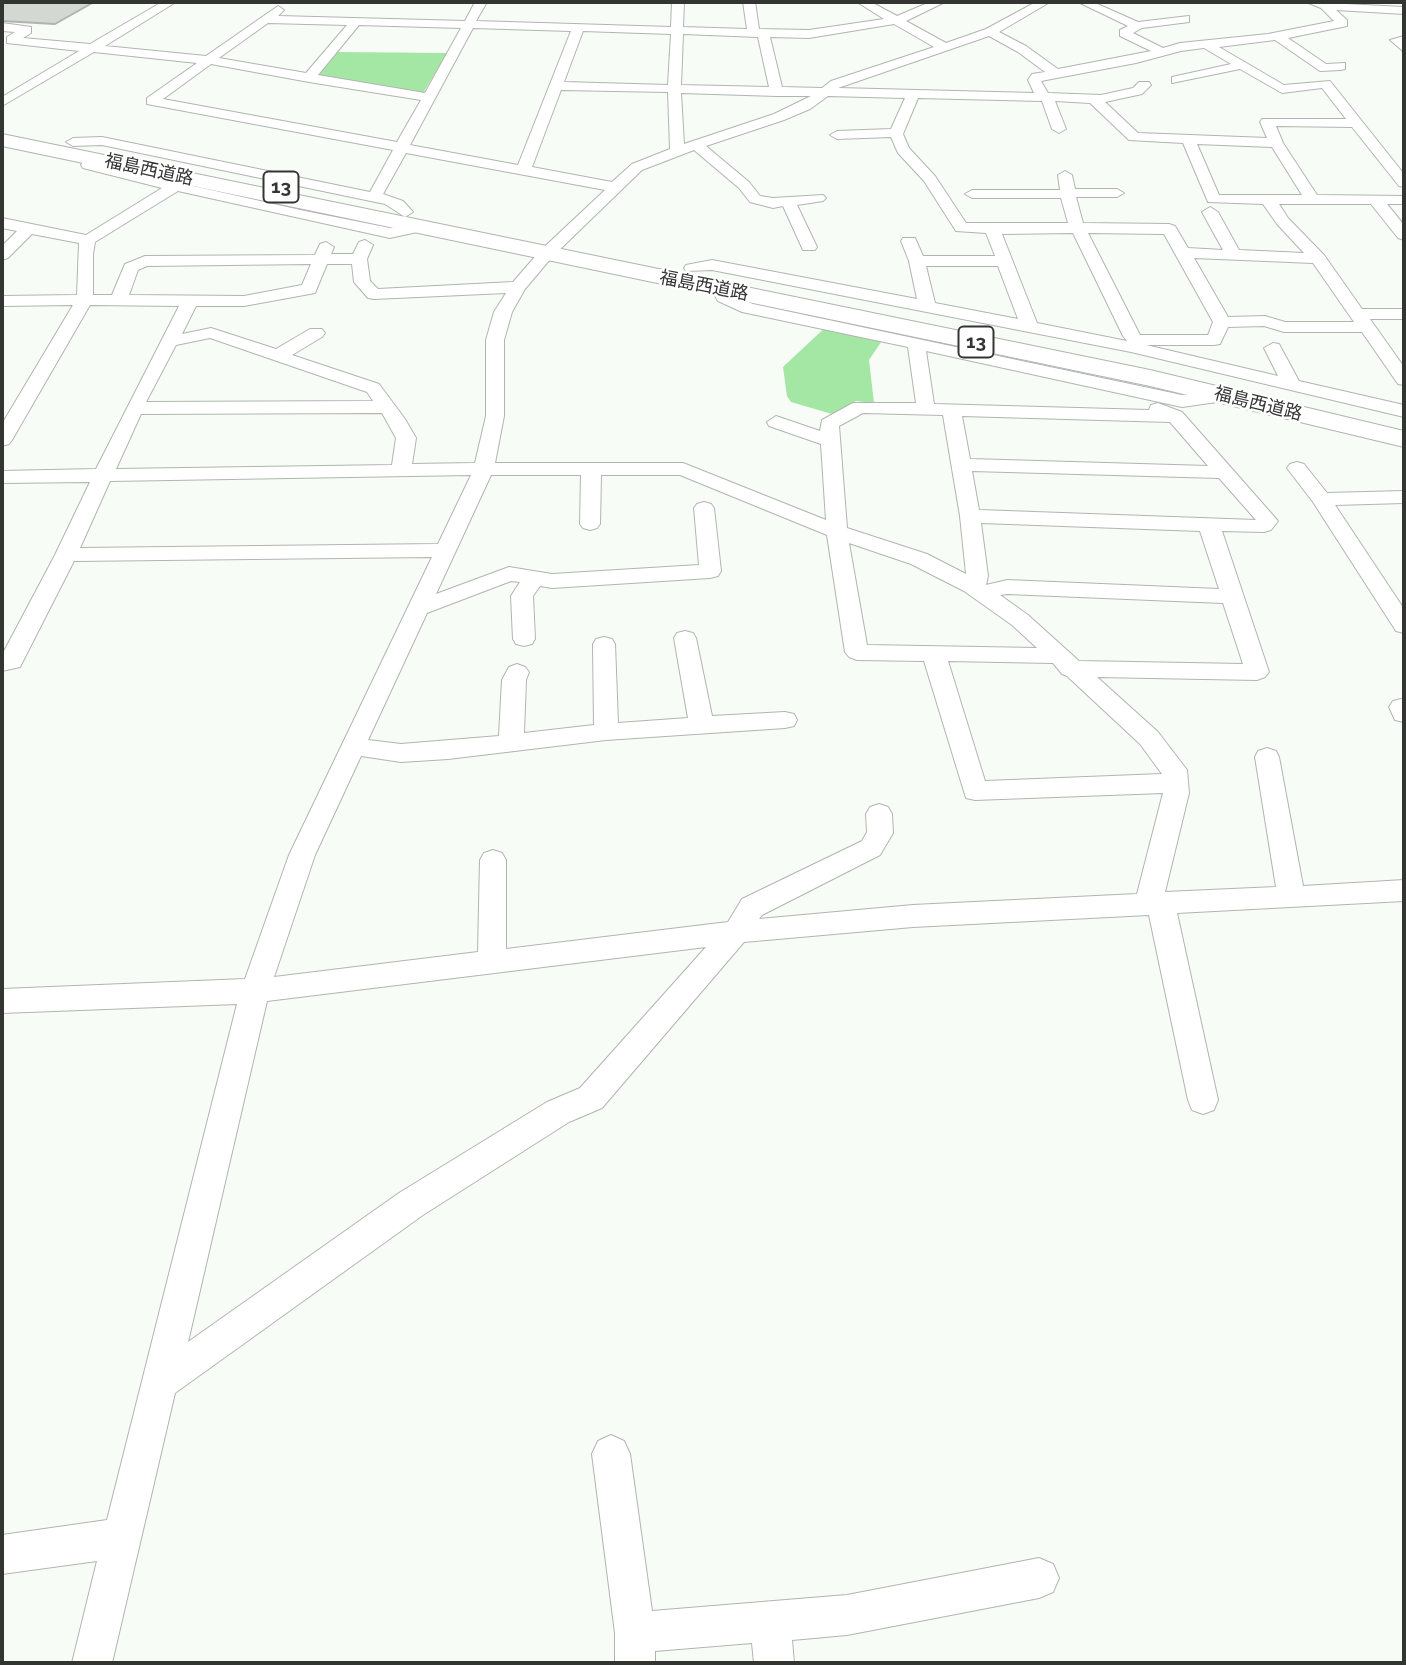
<!DOCTYPE html>
<meta charset="utf-8">
<style>
body{margin:0}
#map{position:relative;width:1406px;height:1665px;overflow:hidden;background:#f7fcf6;font-family:Raleway,sans-serif}
canvas{display:block}
.frame{position:absolute;inset:0;border:4px solid #333533;pointer-events:none}
</style>
<div id="map">
<canvas width="1406" height="1665"></canvas>
<div class="frame"></div>
</div>
<script>
const c = document.querySelector('canvas').getContext('2d');
c.lineJoin = 'round';
function paint(path, color) { c.fillStyle = color; c.fill(path, 'evenodd'); }
const shape = rows => new Path2D(rows.map(r => 'M' + r).join(''));
function trace(path, color, width, dash) { c.strokeStyle = color; c.lineWidth = width; c.lineCap = dash ? 'butt' : 'round'; c.setLineDash(dash || []); c.stroke(path); }
function drawText(font, color, halo, rows, align = 'center') {
  c.font = font + ' Raleway,"Noto Sans JP",sans-serif'; c.lineWidth = 5; c.setLineDash([]); c.textBaseline = 'middle'; c.strokeStyle = halo; c.fillStyle = color; for (const [text, x, y, turn = 0] of rows) {
    c.save(); c.translate(x, y); c.rotate((+turn || 0) * Math.PI / 180); c.textAlign = isNaN(turn) ? turn : align; if (halo) c.strokeText(text, 0, 0); c.fillText(text, 0, 0); c.restore();
  }
}
paint(shape([
 [338,52,447,53,422,95,317,77],
 [830,323,886,335,869,360,874,403,856,401,832,414,791,402,787,396,783,367]
]), '#a4e6a4');
const building = shape([
 [2,2,94,2,55,24,2,21,2,2]
]);
paint(building, '#d3d8d3');
trace(building, '#afb4af', 2);
const minor = shape([
 [162,2,176,2,105,46,206,56,278,6,284,10,278,16,465,21,475,2,487,2,476,21,671,27,672,2,684,2,683,27,747,29,743,2,755,2,759,29,809,30,884,19,857,2,871,2,897,16,930,2,945,2,906,21,946,43,986,29,1036,2,1050,2,999,32,1026,46,1058,69,1151,51,1120,36,1120,30,1128,26,1078,2,1093,2,1138,22,1189,16,1189,22,1142,28,1133,33,1163,48,1180,43,1268,34,1334,21,1321,8,1306,2,1404,7,1404,14,1336,10,1347,20,1347,26,1288,38,1326,64,1345,63,1345,69,1341,70,1320,71,1275,40,1219,47,1284,85,1330,81,1404,174,1404,187,1399,186,1352,127,1276,126,1283,143,1317,195,1404,196,1404,204,1387,204,1404,225,1404,240,1398,238,1371,204,1279,204,1288,218,1324,255,1362,309,1404,309,1404,319,1370,319,1404,367,1404,385,1398,384,1362,332,1284,332,1264,326,1228,327,1220,344,1214,345,1146,345,1278,376,1264,348,1273,343,1279,344,1299,381,1404,405,1404,417,1131,352,712,270,686,271,684,268,686,265,712,260,917,299,909,261,901,241,903,238,915,238,923,256,995,256,986,233,956,231,924,181,898,153,891,137,837,139,830,135,837,131,891,129,905,98,828,96,810,109,784,120,706,146,749,182,760,196,773,198,823,195,826,198,823,201,797,205,817,247,815,250,803,250,783,206,773,208,750,202,739,188,694,150,642,170,552,257,525,289,512,312,504,340,504,416,495,463,683,463,826,520,821,444,769,426,767,422,776,416,820,431,822,420,853,403,916,403,908,347,742,312,718,301,711,289,719,284,725,285,730,294,753,304,1182,395,1231,392,1233,396,1231,400,1182,407,926,351,934,404,1149,410,1151,405,1158,403,1182,412,1278,521,1271,530,1264,532,1222,531,1269,672,1265,677,1257,680,1097,677,1158,732,1187,770,1189,793,1165,892,1276,887,1255,757,1258,751,1267,748,1276,751,1279,757,1303,886,1404,880,1404,901,1177,913,1218,1100,1214,1110,1203,1114,1192,1110,1188,1100,1149,915,913,927,744,942,602,1108,569,1122,423,1215,175,1393,112,1663,72,1663,97,1561,2,1574,2,1535,107,1520,237,1004,2,1013,2,989,245,979,289,855,432,557,74,561,20,667,2,671,2,655,55,555,90,482,2,483,2,471,96,469,179,306,90,305,12,440,9,444,2,446,2,424,73,305,2,306,2,296,77,295,79,243,32,234,8,258,2,260,2,246,17,231,2,228,2,218,86,235,162,188,83,168,81,165,83,162,95,155,102,159,99,165,305,211,390,228,426,224,429,227,426,230,390,238,178,191,95,242,93,254,93,295,112,295,125,264,145,256,315,255,320,244,326,242,334,247,331,254,353,254,359,242,365,240,373,245,367,259,370,281,378,289,513,282,540,251,605,190,406,153,383,194,403,201,413,212,405,217,385,204,102,145,73,146,66,142,73,138,102,137,370,192,393,150,147,104,147,98,197,63,94,52,2,106,2,97,79,51,7,43,7,37,15,32,2,31,2,23,31,27,31,33,23,38,90,44,162,2],
 [268,23,347,25,306,73,219,58,268,23],
 [894,24,934,47,831,81,822,88,782,87,770,37,809,38,894,24],
 [359,25,461,28,425,93,318,75,359,25],
 [473,28,571,31,518,165,410,145,473,28],
 [583,31,671,34,668,85,564,82,583,31],
 [683,34,758,37,769,87,681,85,683,34],
 [989,36,1018,52,1045,72,1032,74,1028,80,1034,93,838,88,989,36],
 [1204,48,1231,64,1172,77,1172,83,1240,69,1282,93,1322,88,1346,119,1262,119,1260,122,1267,138,1138,133,1105,102,1142,94,1151,85,1149,82,1139,82,1133,88,1101,95,1048,93,1041,81,1136,63,1181,51,1204,48],
 [211,64,309,82,421,100,397,142,163,99,211,64],
 [561,90,668,92,670,149,632,164,612,182,532,167,561,90],
 [681,93,777,96,811,96,774,114,684,144,681,93],
 [918,98,1042,101,1052,129,1059,133,1066,129,1055,101,1090,103,1129,140,1183,143,1208,202,1263,204,1277,224,1304,253,1239,250,1218,212,1210,207,1202,212,1223,250,1188,248,1175,226,1169,224,1083,223,1076,197,1117,197,1124,193,1117,189,1075,189,1072,175,1065,171,1058,175,1060,190,972,190,965,194,972,198,1061,198,1068,223,966,223,935,176,909,148,903,134,918,98],
 [1197,144,1272,147,1302,195,1219,195,1197,144],
 [1073,233,1123,336,1127,341,1037,323,1002,234,1073,233],
 [1088,233,1164,234,1213,322,1208,335,1140,335,1088,233],
 [1194,258,1313,263,1354,322,1285,322,1265,316,1228,317,1194,258],
 [311,264,302,285,244,296,129,295,138,270,147,266,311,264],
 [327,264,352,264,354,282,368,298,374,299,506,293,494,312,486,340,486,416,475,463,412,464,416,438,405,419,379,384,292,355,322,337,325,333,322,329,310,329,276,349,211,328,182,334,196,306,244,306,315,293,327,264],
 [926,266,998,266,1018,319,935,303,926,266],
 [210,338,367,392,373,401,146,402,176,345,210,338],
 [382,413,396,438,392,465,116,469,141,414,382,413],
 [863,413,943,415,960,516,966,574,927,554,847,528,839,426,863,413],
 [962,416,1170,422,1208,466,970,459,962,416],
 [972,471,1219,478,1256,520,979,510,972,471],
 [471,475,438,544,80,548,110,481,471,475],
 [491,475,581,475,580,524,583,528,590,530,597,528,600,524,601,475,680,475,827,535,845,652,849,657,857,660,924,661,966,798,975,800,1163,793,1137,894,913,905,759,919,762,915,880,855,893,833,892,814,888,807,879,804,870,807,866,814,867,832,862,841,742,899,728,922,506,949,506,860,502,853,493,850,484,853,480,860,478,952,274,977,315,855,361,756,401,762,448,759,606,740,785,728,794,726,797,720,794,714,785,712,712,716,696,638,693,633,685,631,677,633,674,638,688,718,618,723,615,644,612,639,604,637,596,639,593,644,594,725,524,733,526,680,529,672,525,667,517,664,509,667,502,680,499,736,401,744,368,740,427,613,511,581,520,582,511,596,513,639,516,644,524,646,532,644,535,639,533,596,540,586,552,588,710,578,718,576,721,571,714,508,711,504,704,502,697,504,694,508,699,565,552,574,509,567,436,594,491,475],
 [981,523,1200,531,1219,589,1007,580,986,585,988,576,981,523],
 [849,543,911,564,964,591,1012,625,1037,648,867,645,849,543],
 [1007,594,1223,603,1243,664,1079,661,1028,615,1000,595,1007,594],
 [948,661,1053,663,1062,674,1067,676,1140,744,1162,774,985,781,948,661],
 [706,947,580,1088,547,1102,399,1193,188,1342,267,1001,706,947],
 [1404,36,1404,52,1390,40,1404,36],
 [1297,462,1304,464,1327,493,1404,491,1404,503,1335,505,1404,609,1404,633,1396,631,1313,502,1287,468,1290,464,1297,462],
 [1401,699,1404,700,1404,722,1395,720,1389,707,1393,701,1401,699],
 [611,1435,624,1441,630,1454,652,1611,847,1595,1039,1558,1053,1564,1059,1578,1053,1592,1039,1598,847,1635,792,1640,794,1663,754,1663,752,1643,655,1651,655,1663,615,1663,615,1633,592,1454,598,1441,611,1435]
]);
const trunk = shape([
 [2,134,1150,370,1404,431,1404,447,1150,386,2,146,2,134]
]);
trace(minor, '#b1b5b1', 2);
trace(trunk, '#b1b5b1', 2);
paint(minor, '#fff');
paint(trunk, '#fff');
drawText('18px', '#333533', '#fff', [
 ["福島西道路",149,170,12],
 ["福島西道路",704,286,11],
 ["福島西道路",1258,404,14]
]);
for (const [x, y, w] of [
 [281,187,35],
 [976,342,35]
]) { const box = new Path2D(); box.roundRect(x - w / 2, y - 15.5, w, 31, 5); c.fillStyle = '#fff'; c.fill(box); trace(box, '#333533', 2); }
drawText('bold 19px', '#333533', null, [
 ["13",281,187],
 ["13",976,342]
]);
</script>
